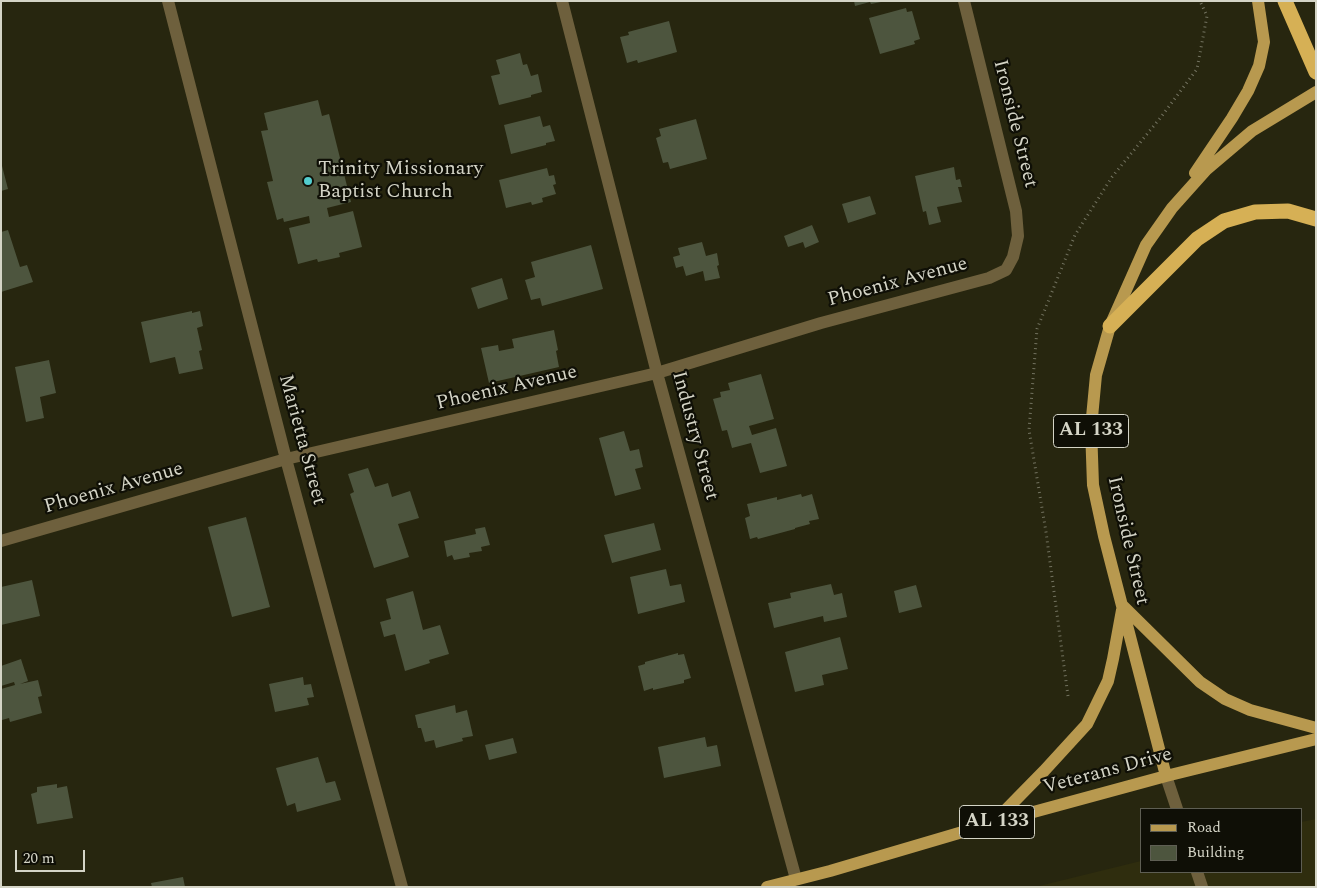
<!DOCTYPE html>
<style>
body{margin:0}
#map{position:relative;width:1317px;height:888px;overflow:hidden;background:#27260f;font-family:Spectral,serif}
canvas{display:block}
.frame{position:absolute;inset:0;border:2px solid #d4d4c6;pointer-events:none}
.legend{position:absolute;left:1140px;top:808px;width:162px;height:65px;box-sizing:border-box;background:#0f0f06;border:1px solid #5e5e53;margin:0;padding:6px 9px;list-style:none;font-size:15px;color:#d4d4c6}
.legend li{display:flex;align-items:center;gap:10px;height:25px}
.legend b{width:25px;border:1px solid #5e5e53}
.scale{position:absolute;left:15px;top:850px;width:70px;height:22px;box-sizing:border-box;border:2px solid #d4d4c6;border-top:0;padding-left:6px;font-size:15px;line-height:18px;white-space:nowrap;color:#d4d4c6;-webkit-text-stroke:4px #0f0f06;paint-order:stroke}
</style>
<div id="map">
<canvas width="1317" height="888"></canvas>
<div class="frame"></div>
<ul class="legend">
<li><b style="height:6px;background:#b8994f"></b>Road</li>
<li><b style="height:14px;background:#4d553e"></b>Building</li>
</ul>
<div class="scale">20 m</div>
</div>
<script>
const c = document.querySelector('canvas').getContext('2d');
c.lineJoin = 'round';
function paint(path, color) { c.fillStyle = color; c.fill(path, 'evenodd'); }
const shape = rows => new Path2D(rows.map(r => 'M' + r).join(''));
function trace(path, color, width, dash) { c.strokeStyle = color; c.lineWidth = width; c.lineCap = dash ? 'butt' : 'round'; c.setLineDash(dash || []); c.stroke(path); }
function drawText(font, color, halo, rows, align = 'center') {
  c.font = font + ' Spectral,serif'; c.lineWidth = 4.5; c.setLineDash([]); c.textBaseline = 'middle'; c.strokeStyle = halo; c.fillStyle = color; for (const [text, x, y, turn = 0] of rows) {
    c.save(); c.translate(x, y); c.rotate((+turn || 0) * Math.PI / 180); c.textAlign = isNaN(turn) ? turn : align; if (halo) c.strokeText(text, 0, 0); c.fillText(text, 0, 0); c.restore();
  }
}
paint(shape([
 [1316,819,1316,887,1035,887,1141,861,1141,872,1301,872,1301,822]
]), '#2f2d0e');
paint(shape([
 [854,1,881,1,881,2,871,4,870,2,855,6],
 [906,8,907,12,912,11,920,39,914,41,915,44,880,54,869,18],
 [669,21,677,52,638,63,637,60,627,63,620,37,629,35,628,32],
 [520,53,523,65,527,64,531,76,538,74,542,92,531,95,531,97,499,105,491,76,500,74,496,60],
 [318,100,322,116,329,114,351,202,327,208,329,217,353,211,362,247,339,253,340,257,318,262,317,259,298,264,289,228,310,223,309,216,284,222,283,218,277,220,267,182,273,181,261,131,268,130,264,113],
 [540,116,543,127,550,125,555,141,546,143,546,145,511,154,504,125],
 [696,119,707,159,670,169,668,162,663,163,656,138,661,136,659,129],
 [1,162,8,189,1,191],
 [954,167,956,180,960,179,962,187,958,187,962,202,937,207,941,222,929,225,926,211,923,212,915,176],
 [547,168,549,176,554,175,556,184,553,185,556,194,542,198,543,202,532,205,531,202,506,208,499,180],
 [870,196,876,214,848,223,842,204],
 [812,225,819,242,805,248,803,242,788,247,784,236],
 [8,230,20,267,27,265,33,282,1,292,1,232],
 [702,242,706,256,717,253,719,265,717,266,720,278,705,281,703,271,686,276,683,266,676,268,673,257,680,255,678,248],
 [591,245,603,289,542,306,540,298,531,300,525,280,535,277,531,262],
 [502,278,508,299,478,309,471,288],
 [192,311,192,313,200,311,203,326,197,328,202,350,199,351,203,369,179,374,175,357,150,363,141,322],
 [554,330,558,350,556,351,559,367,489,383,481,348,498,345,499,351,514,348,512,339],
 [49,360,56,393,40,397,44,418,26,422,15,367],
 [761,374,774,419,749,426,752,435,776,428,787,466,760,473,751,443,732,448,727,430,722,431,713,399,721,397,720,392,730,390,728,383],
 [624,431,630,451,639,449,643,467,635,469,641,489,615,496,599,438],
 [368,468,375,487,388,483,392,497,410,491,419,518,398,524,409,557,374,568,350,494,354,492,348,474],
 [801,494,802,497,812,494,819,519,809,521,810,524,795,528,795,529,758,539,757,537,750,539,745,518,750,516,747,504,777,497,777,500],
 [246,517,270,607,232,617,208,527],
 [654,523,661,550,612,563,604,535],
 [485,527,490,545,481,547,482,551,469,553,470,557,454,560,452,555,447,557,444,541,476,534,475,529],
 [666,569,670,586,681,584,685,602,638,614,630,577],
 [32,580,40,616,1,625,1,587],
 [831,584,834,595,842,593,847,617,824,622,823,616,774,628,768,603,791,598,790,593],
 [916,585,922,607,899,613,894,591],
 [413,591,423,630,440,625,449,654,429,660,430,663,405,671,395,634,384,637,380,622,391,619,386,599],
 [840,637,848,669,822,675,824,685,795,692,785,652],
 [678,653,678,655,684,654,691,678,684,680,684,683,653,690,653,688,644,691,638,666,645,664,645,662],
 [21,659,28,681,20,684,38,680,42,696,38,697,42,713,10,722,9,718,2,720,1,689,15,685,14,682,1,686,1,666],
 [303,677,304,685,311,684,314,697,307,698,309,705,275,712,269,684],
 [455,705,456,713,467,710,473,736,462,738,463,741,436,748,434,740,425,742,421,728,418,728,415,715],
 [705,737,707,747,717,745,721,766,664,778,658,747],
 [513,738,517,753,489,760,485,745],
 [318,757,326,783,335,781,341,800,297,812,295,803,287,806,276,768],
 [57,784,57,788,67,786,73,818,37,824,31,794,37,792,37,787],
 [183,877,185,887,152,887,151,883]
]), '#4d553e');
trace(shape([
 [1068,696,1046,532,1029,430,1037,329,1075,235,1112,177,1161,117,1197,69,1207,16,1200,1]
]), '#737360', 3, [1, 4]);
trace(shape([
 [168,1,286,459,402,887],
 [562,1,657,373,796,879],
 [1,541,286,459,657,373,821,323,989,278,1006,270,1013,257,1018,236,1016,211,964,1],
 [1166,776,1177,809],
 [1197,872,1202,887]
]), '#6e603d', 12);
trace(shape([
 [1195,173,1232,118,1248,91,1259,66,1264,42,1258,1],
 [1122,605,1200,682,1225,699,1250,710,1316,728],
 [1166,776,1104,536,1093,485,1091,428,1096,375,1110,326,1146,245,1172,208,1206,170,1252,131,1316,92],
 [994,822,1044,771,1087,724,1108,681,1113,659,1122,610],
 [767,887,830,871,993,823,1166,776,1316,739]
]), '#b8994f', 12);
trace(shape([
 [1285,1,1316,72],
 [1110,326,1197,239,1224,221,1255,212,1288,211,1316,219]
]), '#d6b055', 15);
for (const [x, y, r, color] of [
 [308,181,5,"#52cdce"]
]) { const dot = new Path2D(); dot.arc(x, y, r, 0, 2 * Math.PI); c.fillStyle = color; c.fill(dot); trace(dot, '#0f0f06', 2); }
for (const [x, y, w] of [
 [1091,431,75],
 [997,822,75]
]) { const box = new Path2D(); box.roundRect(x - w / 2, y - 16.5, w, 33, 4); c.fillStyle = '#0f0f06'; c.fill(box); trace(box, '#d4d4c6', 1); }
drawText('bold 19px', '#d4d4c6', null, [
 ["AL 133",1091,431],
 ["AL 133",997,822]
]);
drawText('20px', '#d4d4c6', '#0f0f06', [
 ["Ironside Street",1014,124,76],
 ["Phoenix Avenue",898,283,-15],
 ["Phoenix Avenue",507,389,-13],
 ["Industry Street",694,436,75],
 ["Marietta Street",301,440,75],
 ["Phoenix Avenue",114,489,-16],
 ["Ironside Street",1127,541,77],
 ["Veterans Drive",1108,772,-15]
]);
drawText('20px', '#d4d4c6', '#0f0f06', [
 ["Trinity Missionary",318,170],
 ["Baptist Church",318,193]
], 'left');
</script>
